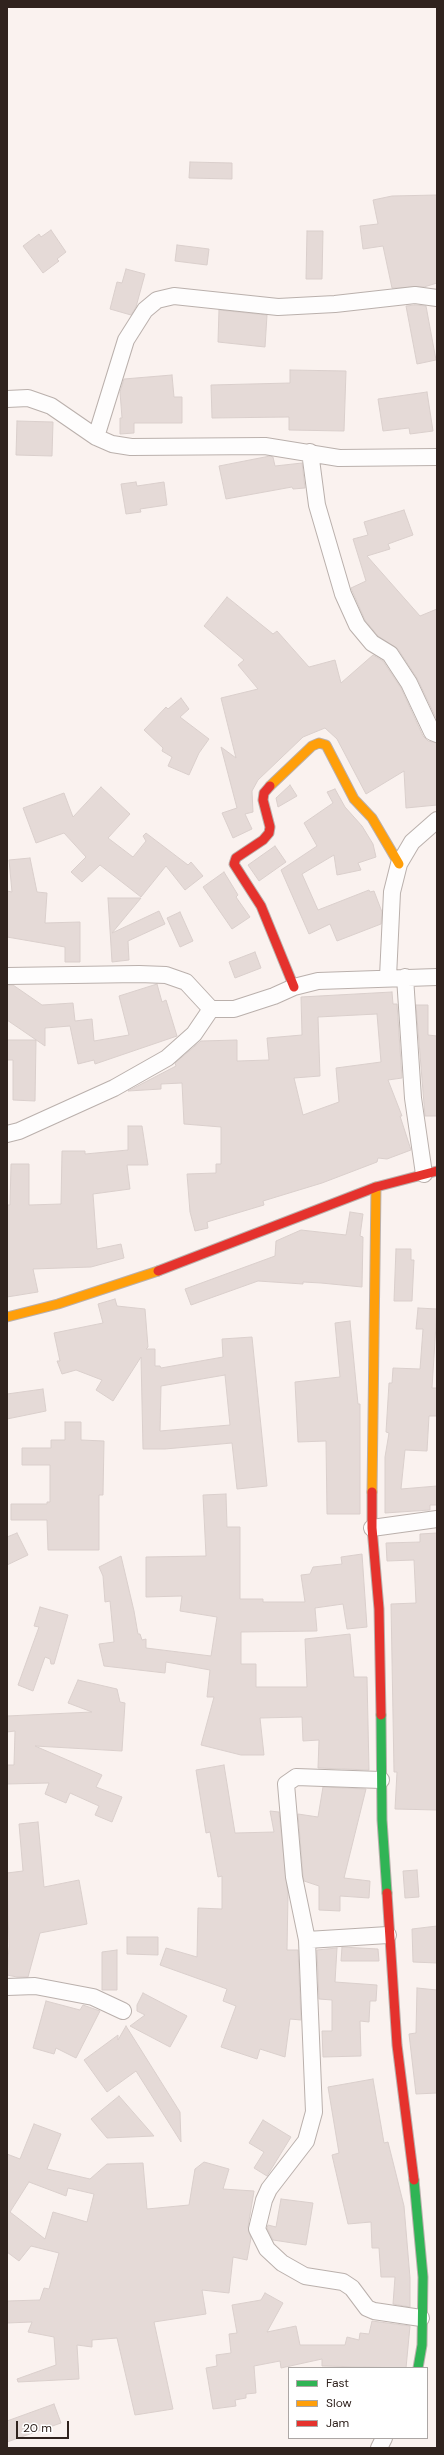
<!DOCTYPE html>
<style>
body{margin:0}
#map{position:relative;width:444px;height:2455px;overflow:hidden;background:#faf2ef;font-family:"DM Sans",sans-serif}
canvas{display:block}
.frame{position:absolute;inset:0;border:8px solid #30231e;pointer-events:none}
.legend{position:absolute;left:288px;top:2367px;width:140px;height:72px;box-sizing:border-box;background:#fff;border:1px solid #aca7a5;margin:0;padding:5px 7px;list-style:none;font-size:12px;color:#30231e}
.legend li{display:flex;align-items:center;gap:8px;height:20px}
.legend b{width:20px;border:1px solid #aca7a5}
.scale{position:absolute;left:16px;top:2421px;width:53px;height:18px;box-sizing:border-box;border:2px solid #30231e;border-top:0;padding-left:5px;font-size:12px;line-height:14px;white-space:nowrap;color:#30231e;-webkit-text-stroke:3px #fff;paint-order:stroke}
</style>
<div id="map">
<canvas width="444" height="2455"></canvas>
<div class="frame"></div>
<ul class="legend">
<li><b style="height:5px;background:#30b455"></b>Fast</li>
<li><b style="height:5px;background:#ff9f0a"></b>Slow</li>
<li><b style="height:5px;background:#e5322d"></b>Jam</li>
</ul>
<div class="scale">20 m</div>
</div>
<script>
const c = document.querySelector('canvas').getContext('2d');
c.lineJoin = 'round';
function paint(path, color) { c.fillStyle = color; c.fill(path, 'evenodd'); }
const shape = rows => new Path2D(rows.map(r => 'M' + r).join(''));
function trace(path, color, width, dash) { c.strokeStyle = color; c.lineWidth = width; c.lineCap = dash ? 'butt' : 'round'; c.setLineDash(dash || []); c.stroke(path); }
const building = shape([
 [190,162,232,163,232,179,189,178,190,162],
 [437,195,437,283,424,287,392,288,383,246,363,249,360,226,378,224,373,200,392,196,437,195],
 [51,230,66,252,57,259,59,261,43,273,23,246,39,234,41,237,51,230],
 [307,231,323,231,322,279,306,279,307,231],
 [177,245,209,249,207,265,175,261,177,245],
 [126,269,145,274,136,307,131,315,110,309,117,282,122,283,126,269],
 [415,305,426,306,436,360,417,364,406,306,415,305],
 [219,310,267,315,265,347,218,342,219,310],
 [290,370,346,371,344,431,289,430,289,417,212,418,211,385,290,383,290,370],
 [172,375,174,397,182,397,182,423,134,423,134,433,120,434,120,418,122,418,120,392,124,379,172,375],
 [427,392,433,431,410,434,409,428,383,431,378,399,427,392],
 [17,421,53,422,52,456,16,455,17,421],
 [270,456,273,457,275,466,302,463,305,488,293,489,292,487,226,499,219,466,270,456],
 [136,482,137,486,164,482,167,505,140,509,141,512,126,514,121,484,136,482],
 [404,510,413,535,388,544,390,549,367,556,420,616,437,609,437,720,417,678,398,649,378,636,365,620,351,588,366,581,353,539,368,535,364,522,404,510],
 [227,597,273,634,277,631,309,667,335,660,341,683,373,655,383,661,401,688,423,736,428,741,437,743,437,805,406,808,404,771,366,794,337,739,325,728,303,737,258,780,252,791,253,812,245,814,252,829,233,838,222,813,237,808,221,747,236,758,221,698,258,689,238,665,244,660,204,626,227,597],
 [181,698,189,709,180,717,209,739,199,753,189,775,168,766,172,757,162,751,163,748,144,730,166,707,168,709,181,698],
 [290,785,297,796,278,807,276,798,290,785],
 [101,787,130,814,108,838,133,857,146,841,143,836,146,833,188,865,191,862,203,876,185,890,166,866,141,897,100,865,82,882,71,872,86,857,64,833,36,843,23,808,64,793,73,817,101,787],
 [335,789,345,807,362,826,373,844,376,857,358,863,361,870,337,875,334,855,302,874,318,910,369,890,370,892,374,891,382,912,381,924,337,941,330,924,309,934,281,870,317,846,304,823,333,803,327,792,335,789],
 [275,846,286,862,259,881,248,865,275,846],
 [30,858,37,892,47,893,45,923,80,922,80,962,65,962,65,947,7,937,7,891,12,892,9,860,30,858],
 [224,872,238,895,236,897,250,917,232,929,203,887,224,872],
 [108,898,141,898,112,933,159,911,165,924,128,941,129,960,112,962,108,898],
 [180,912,193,941,180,947,167,918,180,912],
 [255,952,261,968,235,978,229,962,255,952],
 [157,984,162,1002,166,1000,177,1036,95,1064,94,1060,78,1064,70,1026,45,1028,45,1046,7,1020,7,985,13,985,42,1005,73,1003,75,1021,92,1019,94,1041,129,1035,119,996,157,984],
 [392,992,393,1004,397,1004,402,1078,388,1080,402,1116,400,1116,411,1150,387,1159,378,1158,377,1162,322,1183,263,1201,264,1205,207,1222,208,1228,195,1231,190,1212,187,1174,216,1173,216,1164,221,1164,221,1127,184,1124,182,1083,161,1084,161,1089,128,1091,176,1066,175,1063,201,1041,237,1040,237,1061,269,1060,267,1038,302,1035,301,997,392,992],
 [377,1014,381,1062,336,1068,339,1102,303,1115,294,1078,320,1076,318,1017,377,1014],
 [416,1005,428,1005,428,1035,437,1036,437,1116,425,1116,416,1005],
 [7,1040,36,1040,35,1101,13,1100,13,1060,7,1060,7,1040],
 [128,1126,142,1126,148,1165,127,1165,130,1189,93,1194,97,1249,121,1244,124,1258,91,1267,33,1269,38,1292,7,1297,7,1205,10,1205,11,1164,29,1164,29,1205,61,1204,62,1151,85,1151,85,1154,128,1150,128,1126],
 [350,1212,363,1214,360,1236,363,1237,362,1287,321,1283,303,1282,303,1284,258,1281,191,1305,185,1289,275,1256,276,1241,301,1230,346,1235,350,1212],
 [396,1249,411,1249,411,1260,414,1260,412,1301,394,1301,396,1249],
 [115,1299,117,1306,145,1309,148,1347,146,1349,155,1349,155,1366,160,1366,161,1368,223,1357,222,1339,252,1337,267,1486,237,1489,232,1443,165,1449,143,1449,141,1357,113,1401,96,1390,102,1380,76,1370,62,1374,57,1361,60,1361,54,1333,103,1323,98,1304,115,1299],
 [225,1375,230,1425,160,1431,161,1386,225,1375],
 [418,1308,437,1309,432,1388,437,1388,437,1416,429,1416,427,1451,405,1450,401,1489,437,1486,437,1505,430,1505,430,1510,385,1513,385,1457,389,1433,386,1432,389,1383,392,1383,393,1368,420,1369,423,1329,416,1329,418,1308],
 [350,1321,358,1404,360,1404,360,1514,327,1514,326,1441,298,1442,295,1382,340,1377,335,1323,350,1321],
 [43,1389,46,1411,7,1419,7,1394,43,1389],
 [65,1422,81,1422,81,1440,104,1441,103,1495,99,1495,99,1550,48,1550,47,1520,11,1520,11,1504,47,1504,47,1502,50,1502,50,1465,22,1465,22,1448,51,1448,51,1440,65,1440,65,1422],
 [226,1494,227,1527,240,1527,240,1599,263,1599,263,1602,305,1602,301,1575,310,1574,313,1567,342,1564,341,1557,362,1554,367,1627,347,1629,343,1604,315,1608,317,1631,241,1632,241,1664,256,1664,256,1687,307,1687,305,1639,350,1634,354,1677,367,1677,369,1770,318,1768,319,1740,303,1741,302,1717,260,1718,264,1755,241,1755,201,1745,214,1697,207,1697,210,1670,166,1662,165,1673,104,1666,99,1644,114,1642,110,1601,105,1602,103,1576,99,1567,121,1556,134,1611,138,1634,140,1634,142,1640,146,1639,146,1648,211,1656,217,1617,180,1611,182,1596,146,1597,146,1557,206,1556,203,1495,226,1494],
 [17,1533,28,1555,7,1565,7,1537,17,1533],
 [437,1533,437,1810,395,1809,397,1772,394,1772,391,1604,416,1603,414,1560,387,1561,386,1543,420,1542,420,1534,437,1533],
 [40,1607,68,1615,54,1664,51,1664,50,1659,45,1657,33,1691,18,1685,39,1627,34,1626,40,1607],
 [78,1680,117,1689,120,1702,125,1703,122,1751,35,1746,102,1775,96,1787,122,1797,112,1822,95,1815,99,1806,70,1793,66,1803,45,1794,49,1783,7,1784,7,1765,14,1765,15,1731,7,1732,7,1716,92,1712,68,1703,78,1680],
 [224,1765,235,1833,274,1832,270,1811,279,1812,288,1895,287,1950,298,1950,301,2020,290,2019,285,2057,260,2049,257,2059,221,2047,236,2006,223,2001,227,1989,160,1965,166,1948,197,1957,198,1908,222,1909,222,1876,218,1877,210,1832,206,1833,196,1770,224,1765],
 [323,1787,366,1789,344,1878,370,1881,369,1898,340,1896,340,1911,319,1910,319,1886,304,1881,303,1876,298,1814,318,1817,323,1787],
 [38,1822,44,1887,79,1880,87,1924,40,1933,28,1977,17,1977,7,1975,9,1946,7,1873,23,1871,19,1824,38,1822],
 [417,1870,419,1897,405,1898,403,1871,417,1870],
 [437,1926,437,1963,413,1962,412,1929,437,1926],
 [127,1937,158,1937,158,1955,127,1954,127,1937],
 [342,1947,378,1949,379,1961,341,1961,342,1947],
 [337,1948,335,1982,377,1985,376,2001,370,2001,369,2022,360,2021,361,2056,323,2057,322,2031,332,2031,332,2000,319,1999,317,1950,337,1948],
 [117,1950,117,1990,102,1990,102,1952,117,1950],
 [417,1988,437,1990,437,2093,416,2094,409,2034,416,2033,417,1988],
 [143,1993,187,2016,170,2047,130,2026,145,2015,137,2011,137,2005,143,1993],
 [46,2001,80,2010,83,2005,100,2011,76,2058,56,2048,54,2054,33,2048,46,2001],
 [126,2026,180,2112,181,2142,136,2071,107,2092,84,2060,118,2035,118,2040,126,2026],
 [373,2079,384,2143,388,2142,404,2206,410,2278,410,2307,393,2304,395,2277,381,2277,379,2248,372,2248,371,2222,348,2224,332,2155,339,2153,328,2087,373,2079],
 [119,2096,154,2136,107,2138,91,2119,119,2096],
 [263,2120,291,2137,267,2176,254,2168,264,2152,249,2143,263,2120],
 [34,2124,61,2134,47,2169,90,2179,107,2164,143,2163,147,2209,189,2205,195,2169,204,2162,229,2169,223,2189,254,2191,248,2227,251,2238,247,2260,233,2257,229,2293,202,2290,206,2314,154,2322,173,2409,135,2415,117,2338,92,2340,92,2347,77,2345,79,2379,18,2382,17,2379,56,2365,54,2337,28,2332,32,2322,7,2323,7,2301,40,2300,44,2288,49,2289,59,2253,31,2246,19,2261,7,2252,7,2154,20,2159,34,2124],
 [29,2182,66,2196,68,2188,94,2194,87,2222,53,2212,45,2239,10,2212,29,2182],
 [281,2199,313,2203,306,2245,273,2240,267,2228,268,2225,276,2227,281,2199],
 [265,2293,283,2303,267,2332,296,2326,300,2345,345,2345,347,2337,359,2340,360,2333,369,2334,372,2321,410,2326,406,2368,322,2366,322,2359,281,2368,280,2361,254,2366,256,2393,246,2394,246,2398,235,2400,236,2406,213,2409,206,2368,217,2366,216,2355,231,2353,229,2334,237,2333,232,2305,261,2300,265,2293],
 [54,2404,61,2423,7,2442,7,2421,54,2404]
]);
paint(building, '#e5dad7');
trace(building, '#dacfcc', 1);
const street = shape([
 [7,399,28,398,51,406,96,437,112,444,131,447,265,446,339,458,437,457],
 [96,437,126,340,145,310,157,300,174,296,278,307,335,304,415,295,437,298],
 [310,452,317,505,343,594,357,625,372,643,390,654,409,683,432,732,437,734],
 [7,976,139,974,166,975,186,982,211,1009,234,1009,274,996,294,987,318,981,437,977],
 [388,977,392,892,399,864,412,842,437,820],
 [405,977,413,1098,424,1174],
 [7,1134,19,1131,114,1088,167,1058,194,1034,211,1009],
 [372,1528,437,1519],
 [381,1780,296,1777,286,1784,294,1877,307,1940,314,2112,306,2141,269,2189,264,2200,257,2229,267,2249,282,2263,305,2276,343,2282,352,2288,367,2308,374,2311,421,2318],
 [307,1940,388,1935],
 [7,1987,35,1986,93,1997,123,2011],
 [379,2448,384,2438]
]);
const fast = shape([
 [381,1715,382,1820,387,1893],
 [414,2180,423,2277,422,2345,418,2368]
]);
const slow = shape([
 [270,786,312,746,319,743,326,745,354,799,372,818,399,864],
 [7,1317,58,1304,158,1271],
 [372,1492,376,1187]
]);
const jam = shape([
 [270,786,264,793,263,800,270,827,269,833,263,840,236,858,234,864,261,906,294,987],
 [158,1271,376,1187,437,1171],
 [372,1492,372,1528,379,1609,381,1715],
 [387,1893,397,2045,414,2180]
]);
trace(street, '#bab0ac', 18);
trace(fast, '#bab0ac', 11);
trace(slow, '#bab0ac', 11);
trace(jam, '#bab0ac', 11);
trace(street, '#fefdfd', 16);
trace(fast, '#30b455', 9);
trace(slow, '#ff9f0a', 9);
trace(jam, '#e5322d', 9);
</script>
